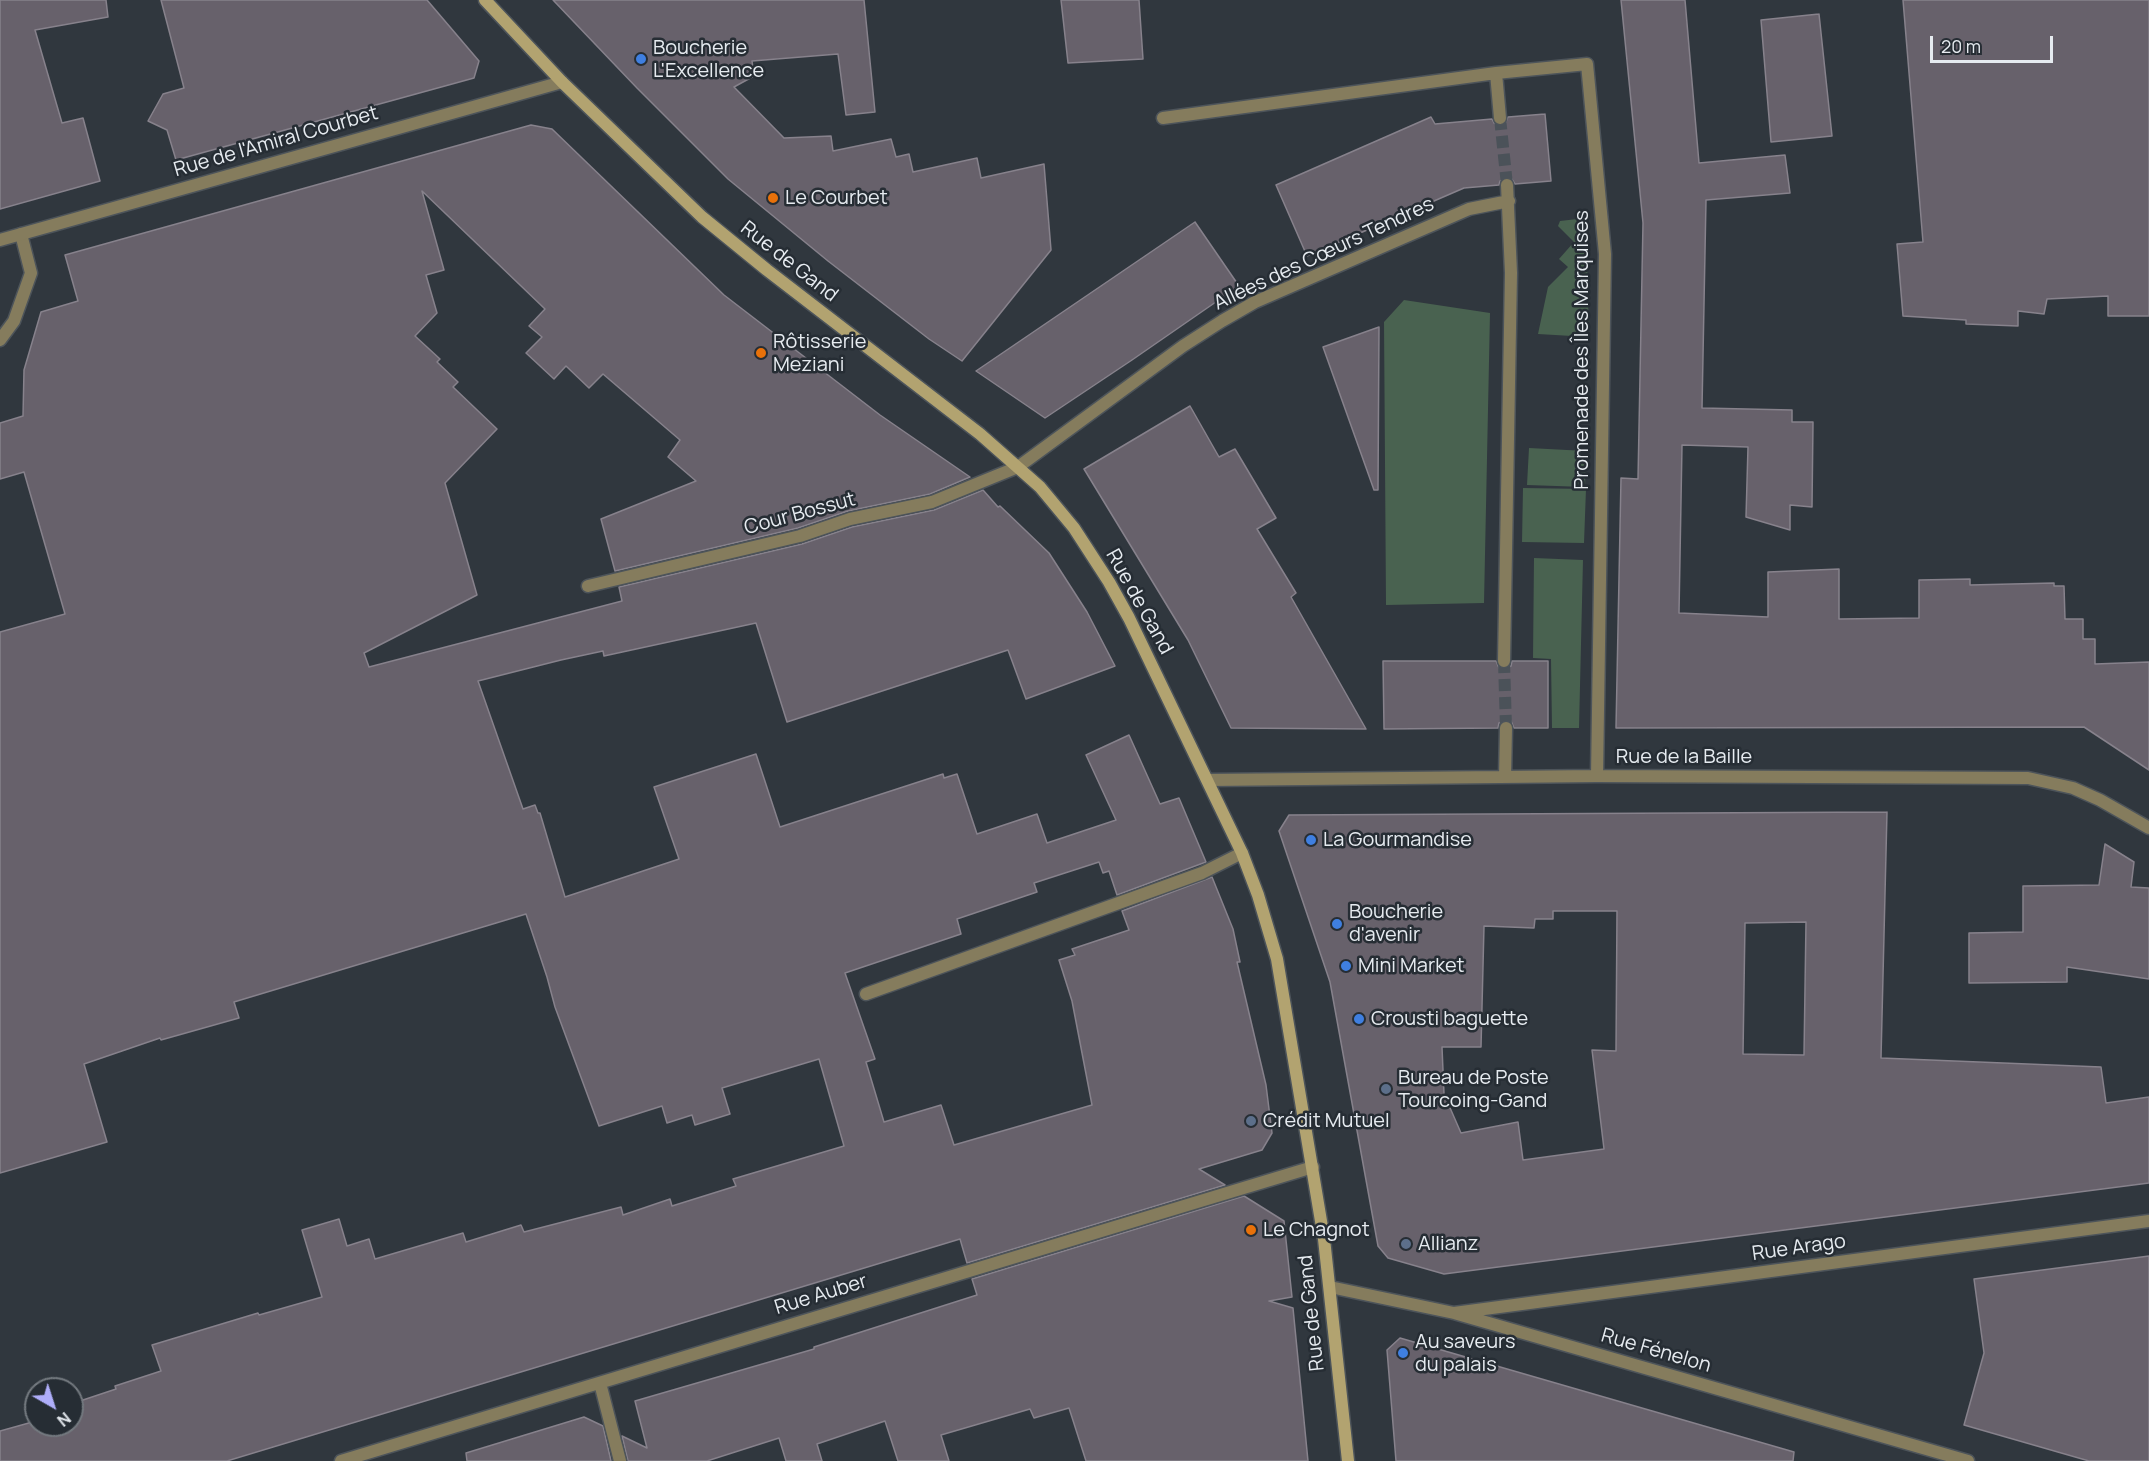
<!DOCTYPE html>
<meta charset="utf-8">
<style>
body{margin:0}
#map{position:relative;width:2149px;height:1461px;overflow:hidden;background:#30373e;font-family:Manrope,sans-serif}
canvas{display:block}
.north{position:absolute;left:24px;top:1377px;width:60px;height:60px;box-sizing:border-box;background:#262d34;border:2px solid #73797f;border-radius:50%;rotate:141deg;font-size:16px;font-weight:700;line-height:24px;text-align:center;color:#e6ebf0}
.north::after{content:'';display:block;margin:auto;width:21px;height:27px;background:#afaefa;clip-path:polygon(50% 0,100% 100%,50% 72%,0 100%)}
.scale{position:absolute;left:1930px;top:36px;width:123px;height:27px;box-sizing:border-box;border:3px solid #e6ebf0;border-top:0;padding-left:8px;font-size:18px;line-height:21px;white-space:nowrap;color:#e6ebf0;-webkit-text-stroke:4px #262d34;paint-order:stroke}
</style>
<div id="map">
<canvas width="2149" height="1461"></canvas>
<div class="north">N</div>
<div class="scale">20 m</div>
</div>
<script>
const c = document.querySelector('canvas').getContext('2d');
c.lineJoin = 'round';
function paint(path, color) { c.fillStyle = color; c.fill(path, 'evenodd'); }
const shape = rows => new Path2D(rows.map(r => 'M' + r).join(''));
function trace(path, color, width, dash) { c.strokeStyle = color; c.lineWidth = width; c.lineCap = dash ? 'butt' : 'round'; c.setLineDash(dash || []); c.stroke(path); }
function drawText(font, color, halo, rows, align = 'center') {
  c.font = font + ' Manrope,sans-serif'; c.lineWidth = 5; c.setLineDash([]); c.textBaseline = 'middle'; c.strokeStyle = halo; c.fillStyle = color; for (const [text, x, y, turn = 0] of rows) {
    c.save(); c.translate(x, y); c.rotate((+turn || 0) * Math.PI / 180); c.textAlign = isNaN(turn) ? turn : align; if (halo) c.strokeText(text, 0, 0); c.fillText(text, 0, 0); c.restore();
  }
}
paint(shape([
 [1586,218,1589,337,1538,334,1548,287,1568,267,1559,259,1574,242,1558,226,1560,221],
 [1404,300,1490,313,1484,603,1386,605,1384,322],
 [1529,448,1586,451,1585,487,1527,485],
 [1523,488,1586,489,1584,543,1522,542],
 [1534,558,1583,560,1579,728,1552,728,1551,659,1533,658]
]), '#496250');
const building = shape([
 [0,0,106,0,108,17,35,30,62,123,83,118,100,181,0,209,0,0],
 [161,0,427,0,479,61,474,78,176,160,167,130,148,121,163,94,184,88,161,0],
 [553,0,864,0,875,112,846,115,838,54,752,61,754,76,734,87,784,138,831,136,833,151,891,139,896,157,909,154,913,172,977,158,981,178,1044,164,1051,250,962,361,929,339,828,261,728,179,637,88,553,0],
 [1061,0,1139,0,1143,59,1068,63,1061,0],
 [1621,0,1685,0,1699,163,1785,155,1790,193,1706,200,1702,408,1792,410,1792,422,1813,422,1812,507,1790,505,1790,530,1746,517,1748,447,1682,445,1679,613,1768,617,1768,572,1839,569,1839,619,1919,618,1919,580,1970,579,1970,585,2054,583,2054,586,2064,586,2065,619,2083,619,2083,639,2095,639,2095,664,2149,662,2149,770,2084,727,1616,728,1621,478,1638,479,1643,223,1621,0],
 [1903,0,2149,0,2149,316,2108,316,2108,296,2047,299,2044,314,2018,311,2018,326,1966,324,1966,320,1903,316,1897,244,1923,242,1903,0],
 [1819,14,1832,136,1771,142,1761,20,1819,14],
 [1545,114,1551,181,1515,184,1511,178,1506,177,1500,181,1499,185,1464,188,1307,256,1276,185,1431,117,1435,124,1492,119,1494,123,1500,126,1505,124,1508,117,1545,114],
 [531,125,552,129,724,295,880,415,970,477,930,494,848,511,798,528,615,571,601,519,696,481,668,457,680,440,603,374,589,388,566,366,554,379,526,353,542,337,529,326,545,309,422,191,444,270,426,275,437,313,415,336,440,359,437,362,458,382,453,387,497,429,445,483,477,595,364,653,369,667,622,601,619,587,802,544,852,527,934,510,983,490,998,507,1000,506,1049,553,1087,612,1115,666,1026,699,1008,650,787,722,756,623,604,656,603,651,561,660,478,681,523,809,535,805,538,813,540,813,565,897,679,859,654,787,756,754,780,827,943,774,944,778,957,774,977,834,1037,814,1047,843,1116,820,1086,755,1129,735,1160,804,1179,798,1206,862,1117,895,1109,871,1103,873,1099,862,1034,883,1037,892,957,919,961,934,845,973,875,1059,866,1062,884,1122,941,1105,954,1145,1092,1105,1072,1001,1059,960,1075,955,1072,949,1129,930,1122,911,1212,877,1233,929,1240,962,1237,962,1266,1085,1272,1133,1262,1150,1199,1169,1225,1185,967,1263,960,1239,227,1461,0,1461,0,1431,36,1421,36,1425,72,1425,72,1410,81,1407,80,1401,116,1389,115,1386,161,1371,152,1345,258,1313,259,1315,322,1297,302,1230,339,1219,347,1246,369,1239,375,1259,463,1233,466,1242,521,1225,524,1232,621,1207,623,1215,670,1199,672,1206,736,1186,733,1179,844,1146,819,1059,722,1088,730,1114,695,1125,692,1115,667,1123,662,1106,599,1126,555,1007,547,977,526,914,234,1002,239,1018,161,1040,160,1038,84,1064,107,1142,0,1173,0,632,65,614,24,472,0,479,0,423,23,416,24,370,41,312,78,301,65,255,531,125],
 [1195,222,1239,286,1132,360,1045,418,976,371,1195,222],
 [1379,327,1378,490,1374,490,1323,347,1379,327],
 [1190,406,1219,457,1235,449,1276,518,1257,529,1296,593,1291,597,1366,729,1231,728,1188,640,1084,469,1190,406],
 [1383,661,1496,661,1499,668,1504,669,1511,666,1512,661,1548,661,1548,728,1514,728,1511,721,1506,720,1499,723,1498,728,1384,729,1383,661],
 [1887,812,1881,1058,2101,1067,2106,1103,2149,1097,2149,1183,1444,1274,1388,1258,1378,1246,1330,982,1279,831,1289,815,1887,812],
 [1553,911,1617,911,1616,1051,1592,1050,1604,1149,1523,1160,1518,1122,1461,1133,1444,1094,1442,1047,1481,1047,1484,926,1534,928,1535,919,1553,919,1553,911],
 [1806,922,1804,1055,1743,1054,1745,923,1806,922],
 [2105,844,2134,862,2131,887,2149,888,2149,979,2067,967,2067,982,1969,983,1969,933,2023,932,2023,886,2099,885,2105,844],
 [1244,1196,1284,1221,1292,1297,1269,1301,1293,1308,1308,1461,1086,1461,1069,1408,1034,1418,1030,1409,941,1435,949,1461,898,1461,885,1421,817,1444,822,1461,786,1461,779,1438,707,1461,628,1461,622,1436,647,1448,635,1401,814,1349,814,1347,977,1295,972,1279,1244,1196],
 [2149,1256,2149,1461,2089,1461,1964,1425,1984,1353,1974,1279,2149,1256],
 [1400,1338,1794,1452,1793,1461,1396,1461,1387,1350,1400,1338],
 [584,1417,603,1426,611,1461,467,1461,466,1453,584,1417]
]);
paint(building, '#67616b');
trace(building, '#87828c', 1.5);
trace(shape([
 [1500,118,1507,185],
 [1504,661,1506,728]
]), '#4b5259', 12, [12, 6]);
const service = shape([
 [0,340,14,321,31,273,21,234],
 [588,586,800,536,850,519,932,502,1018,467],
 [866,994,1202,873,1242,853]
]);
const minor = shape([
 [1496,73,1500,118],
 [1163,118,1496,73,1587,64,1605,254,1597,776],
 [1018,467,1183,346,1222,321,1255,302,1469,209,1509,201],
 [1504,661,1511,273,1507,185],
 [1505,777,1506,728],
 [1208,780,1597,776,2028,778,2073,788,2100,800,2149,828],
 [1330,1287,1454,1313,1968,1461],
 [1454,1313,2149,1221],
 [600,1383,620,1461],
 [341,1461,1313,1167]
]);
const tertiary = shape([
 [0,240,562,82]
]);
const secondary = shape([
 [485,0,562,82,702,217,767,270,980,434,1040,487,1074,528,1109,582,1129,618,1242,853,1258,895,1277,959,1324,1239,1348,1461]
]);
trace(service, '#4d545a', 15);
trace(minor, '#4d545a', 15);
trace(tertiary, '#4d545a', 15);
trace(secondary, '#4d545a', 15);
trace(service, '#857c5d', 12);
trace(minor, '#857c5d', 12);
trace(tertiary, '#857c5d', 12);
trace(secondary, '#b2a370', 12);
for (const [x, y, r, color] of [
 [641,59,6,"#3f7fe0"],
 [773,198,6,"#e8710a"],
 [761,353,6,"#e8710a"],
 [1311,840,6,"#3f7fe0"],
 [1337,924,6,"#3f7fe0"],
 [1346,966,6,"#3f7fe0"],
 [1359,1019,6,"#3f7fe0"],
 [1386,1089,6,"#5c6f8a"],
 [1251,1121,6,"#5c6f8a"],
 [1251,1230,6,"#e8710a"],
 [1406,1244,6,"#5c6f8a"],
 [1403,1353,6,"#3f7fe0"]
]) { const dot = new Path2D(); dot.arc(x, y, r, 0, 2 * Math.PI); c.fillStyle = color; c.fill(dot); trace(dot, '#262d34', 2); }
drawText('20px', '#e6ebf0', '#262d34', [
 ["Boucherie",653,48],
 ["L'Excellence",653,71],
 ["Le Courbet",785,198],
 ["Rôtisserie",773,342],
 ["Meziani",773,365],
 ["La Gourmandise",1323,840],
 ["Boucherie",1349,912],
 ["d'avenir",1349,935],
 ["Mini Market",1358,966],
 ["Crousti baguette",1371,1019],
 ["Bureau de Poste",1398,1078],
 ["Tourcoing-Gand",1398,1101],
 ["Crédit Mutuel",1263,1121],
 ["Le Chagnot",1263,1230],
 ["Allianz",1418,1244],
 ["Au saveurs",1415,1342],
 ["du palais",1415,1365]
], 'left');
drawText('20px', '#e6ebf0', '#262d34', [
 ["Rue de l'Amiral Courbet",276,142,-16],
 ["Allées des Cœurs Tendres",1324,254,-25],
 ["Rue de Gand",789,262,38],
 ["Promenade des Îles Marquises",1582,350,-90],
 ["Cour Bossut",800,514,-15],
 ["Rue de Gand",1139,602,61],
 ["Rue de la Baille",1684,757],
 ["Rue Arago",1799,1248,-8],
 ["Rue Auber",821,1295,-17],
 ["Rue de Gand",1312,1313,-96],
 ["Rue Fénelon",1656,1351,16]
]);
</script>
